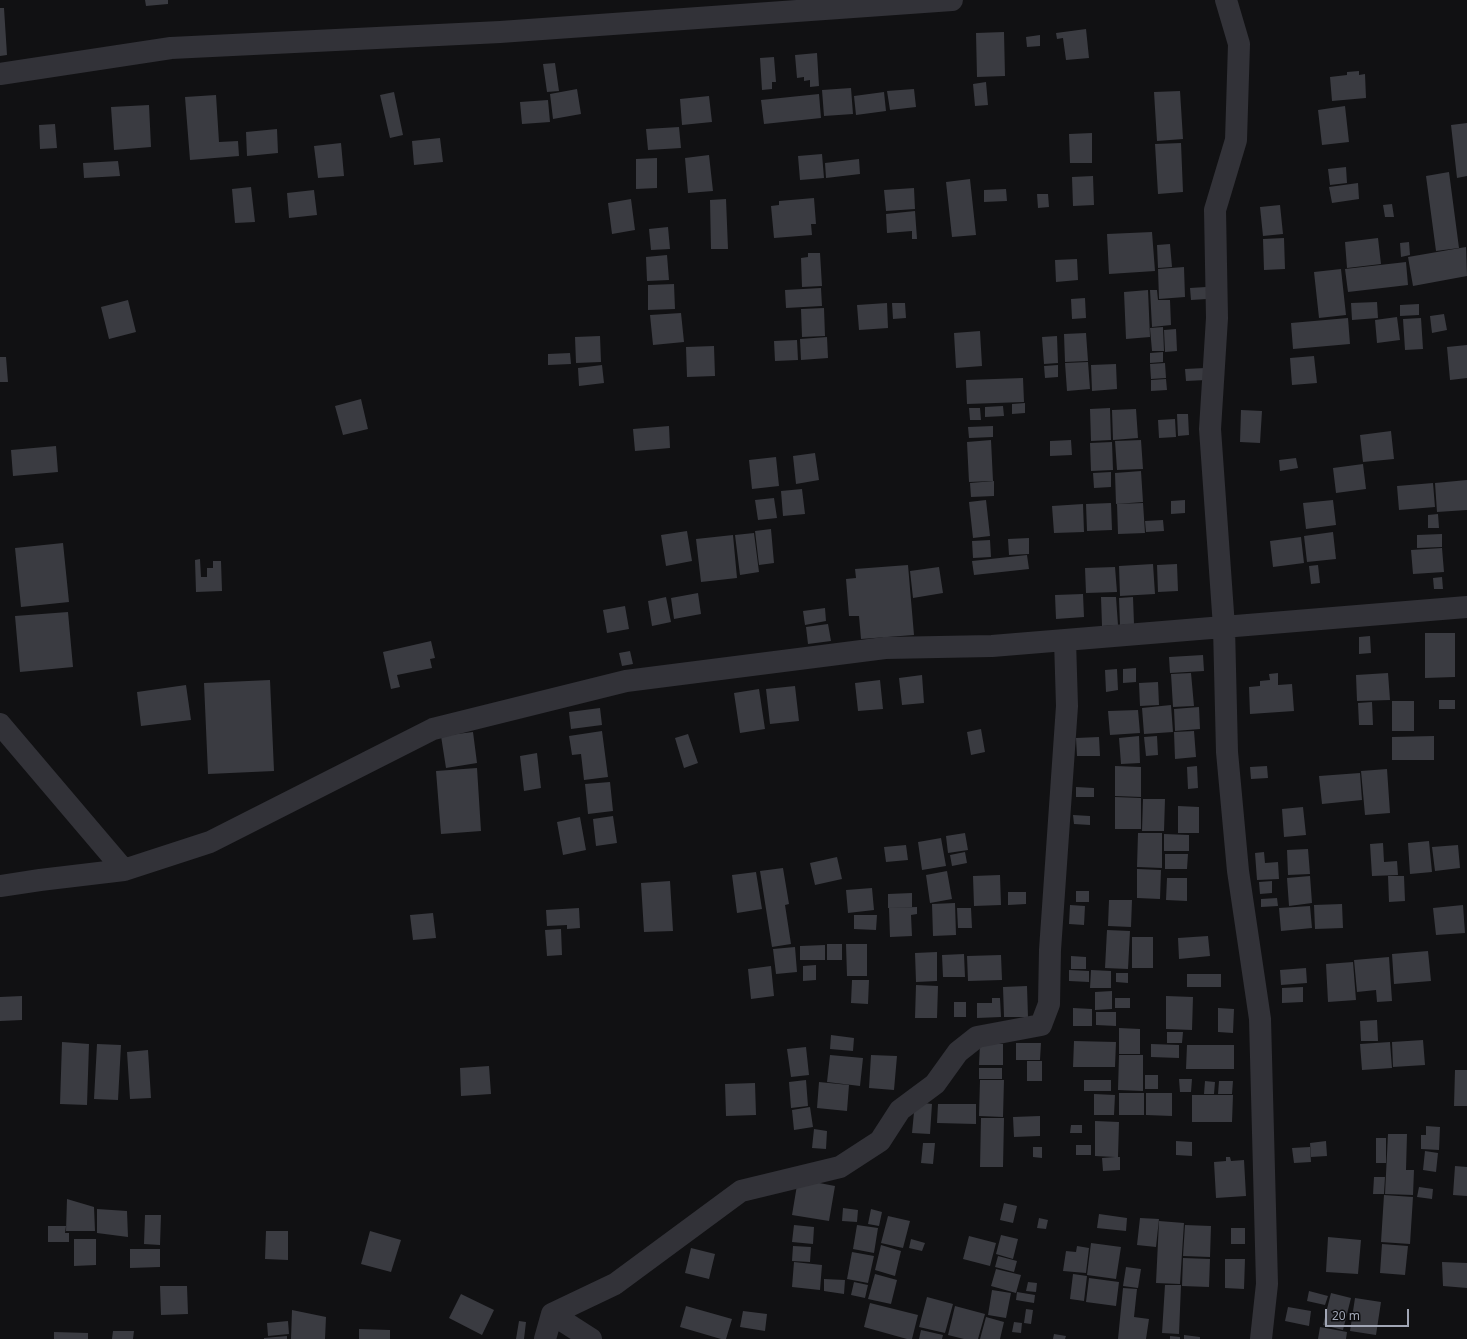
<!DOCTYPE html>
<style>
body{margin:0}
#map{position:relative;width:1467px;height:1339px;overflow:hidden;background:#111113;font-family:"Noto Sans",sans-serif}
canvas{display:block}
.scale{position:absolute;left:1325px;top:1309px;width:84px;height:18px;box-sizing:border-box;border:2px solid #a1a6b5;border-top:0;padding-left:5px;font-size:12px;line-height:14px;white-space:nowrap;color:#a1a6b5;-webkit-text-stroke:3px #0c0c0e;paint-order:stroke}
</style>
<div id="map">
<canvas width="1467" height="1339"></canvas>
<div class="scale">20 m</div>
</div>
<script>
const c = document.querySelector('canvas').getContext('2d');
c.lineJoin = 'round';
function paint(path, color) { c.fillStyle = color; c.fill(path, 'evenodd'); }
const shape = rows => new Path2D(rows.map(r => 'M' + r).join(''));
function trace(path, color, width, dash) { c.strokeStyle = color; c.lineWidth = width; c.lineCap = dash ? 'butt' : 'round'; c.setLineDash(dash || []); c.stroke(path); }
paint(shape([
 [145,0,168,0,168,4,146,6],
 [0,8,4,8,7,55,0,56],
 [1086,29,1089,58,1066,60,1063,38,1057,39,1056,33],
 [1004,32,1005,76,977,77,976,33],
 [1040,35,1040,46,1027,47,1026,37],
 [817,53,819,86,810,87,810,80,804,81,804,77,797,78,795,55],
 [774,57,776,82,772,82,772,89,762,90,760,58],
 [555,63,559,91,547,92,543,64],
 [1359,71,1359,75,1365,74,1366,98,1332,101,1330,77,1347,75,1347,72],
 [986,82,988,105,975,106,973,84],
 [851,88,853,114,824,116,822,90],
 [577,89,581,114,553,119,550,94],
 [914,89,916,107,890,110,887,91],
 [1180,91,1183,139,1157,141,1154,92],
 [394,92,403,135,390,138,380,95],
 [884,92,886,111,856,115,854,96],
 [819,94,821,118,764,124,761,100],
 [216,95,219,142,238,141,239,156,190,160,185,97],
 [709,96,712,122,682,125,680,99],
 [548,100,550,122,522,124,520,102],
 [149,105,151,147,114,150,111,107],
 [1345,106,1349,142,1322,145,1318,110],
 [1467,123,1467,176,1457,178,1451,125],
 [55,124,57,148,40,149,39,125],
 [679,127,681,148,648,150,646,129],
 [277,129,278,153,247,156,246,132],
 [1092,133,1092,163,1070,163,1069,134],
 [440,138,443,162,414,165,412,141],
 [341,143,344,176,318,178,314,146],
 [1181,143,1183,192,1158,194,1155,144],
 [822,154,824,178,800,180,798,156],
 [709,155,713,191,688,193,685,158],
 [657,158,657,188,636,189,636,159],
 [859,159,860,174,826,178,825,163],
 [118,161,120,176,84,178,83,163],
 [1346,167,1347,183,1330,185,1328,169],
 [1449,172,1459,248,1436,251,1426,176],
 [1093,176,1094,205,1073,206,1072,177],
 [970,179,976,235,952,237,946,182],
 [1358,183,1359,199,1332,203,1329,187],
 [251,187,255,222,235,223,232,189],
 [914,188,915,209,886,211,884,190],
 [1006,189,1007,201,984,202,984,190],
 [314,190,317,215,289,218,287,193],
 [1037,194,1048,194,1049,207,1038,208],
 [814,198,816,224,811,224,812,235,774,238,771,206,779,205,779,201],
 [631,199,635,230,612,234,608,203],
 [726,199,728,249,711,249,710,200],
 [1392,204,1394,217,1385,217,1383,205],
 [1280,205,1283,234,1263,236,1260,207],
 [915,211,917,239,912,239,912,231,887,233,886,214],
 [668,227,670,249,651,250,649,229],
 [1152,232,1155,271,1109,274,1107,234],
 [1284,238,1285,269,1264,270,1263,239],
 [1378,238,1381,264,1347,268,1345,242],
 [1409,242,1410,255,1401,257,1400,243],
 [1170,244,1172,267,1158,268,1157,245],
 [1466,247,1467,276,1413,286,1408,257],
 [808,253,820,253,822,286,802,287,801,258,808,257],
 [667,255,669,280,647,281,646,257],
 [1077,259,1078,280,1056,282,1055,260],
 [1406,262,1408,285,1348,292,1345,269],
 [1184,267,1185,297,1159,299,1158,269],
 [1341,269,1346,315,1319,318,1314,272],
 [674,284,675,309,648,310,648,285],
 [1206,287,1207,299,1191,300,1190,288],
 [821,288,822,306,786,308,785,290],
 [1148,290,1150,337,1126,339,1124,292],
 [1150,290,1157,290,1158,300,1170,300,1171,325,1152,327],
 [1085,298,1086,318,1072,319,1071,299],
 [128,300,136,332,109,339,101,307],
 [1377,302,1378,318,1352,320,1351,303],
 [887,303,888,328,859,330,857,305],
 [892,303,905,303,906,318,893,319],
 [1419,304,1419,315,1400,316,1400,305],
 [824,308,825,336,802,337,801,309],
 [681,313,684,342,653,345,650,315],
 [1444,314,1447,330,1432,333,1430,316],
 [1397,317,1400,340,1377,343,1375,320],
 [1348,318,1350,344,1293,349,1291,323],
 [1421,318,1423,349,1405,350,1403,319],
 [1163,327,1164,351,1152,351,1150,328],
 [1176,329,1177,351,1165,352,1164,330],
 [980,331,982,366,956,368,954,333],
 [1086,333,1088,361,1065,362,1064,334],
 [600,336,601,362,576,363,575,337],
 [1057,336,1058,363,1044,364,1042,337],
 [827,337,828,358,801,360,800,339],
 [797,340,798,360,775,361,774,341],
 [1467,345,1467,378,1450,380,1447,347],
 [714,346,715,376,687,377,686,347],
 [1163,352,1163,362,1150,363,1150,353],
 [570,353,571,364,548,365,548,354],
 [1314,356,1317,383,1292,385,1290,358],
 [0,357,6,357,8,382,0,382],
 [1088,362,1090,389,1067,391,1065,363],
 [1165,363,1166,378,1151,379,1150,364],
 [1116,364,1117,389,1092,391,1091,365],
 [602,365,604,383,579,386,578,368],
 [1058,365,1058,377,1045,378,1044,366],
 [1205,368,1206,380,1186,381,1185,369],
 [1023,378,1024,402,967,404,966,380],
 [1166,379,1167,390,1151,391,1151,380],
 [361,399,368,429,343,435,335,406],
 [1025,403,1025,413,1012,414,1012,404],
 [1003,406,1004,416,985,417,985,407],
 [969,408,980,408,981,420,970,420],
 [1110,408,1111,440,1091,441,1090,409],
 [1136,409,1138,438,1113,440,1112,410],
 [1241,410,1262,411,1260,443,1240,442],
 [1177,414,1188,414,1189,435,1178,436],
 [1175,419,1176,437,1159,438,1158,420],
 [669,426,670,448,635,451,633,429],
 [993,426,993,437,969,438,968,427],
 [1391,431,1394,459,1363,462,1360,435],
 [991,440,993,481,969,482,967,442],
 [1071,440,1072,455,1050,456,1050,441],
 [1141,440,1143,469,1117,470,1115,441],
 [1112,442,1113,470,1091,471,1090,443],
 [56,446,58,472,13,476,11,450],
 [815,453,819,480,796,484,793,456],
 [776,457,779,486,752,489,749,460],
 [1296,458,1298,468,1280,471,1279,460],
 [1363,464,1366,489,1336,493,1333,468],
 [1141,471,1143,502,1116,504,1115,473],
 [1111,472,1111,487,1094,488,1093,473],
 [1467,480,1467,510,1437,512,1435,483],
 [994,481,994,496,971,497,970,483],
 [1433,483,1435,507,1399,510,1397,486],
 [802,489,805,514,783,516,781,491],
 [774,498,777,518,758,520,755,500],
 [986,500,990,536,973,538,969,502],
 [1185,500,1185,513,1171,514,1171,501],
 [1333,500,1336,525,1306,529,1303,503],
 [1111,503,1112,530,1087,531,1086,504],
 [1143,503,1145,533,1118,534,1117,504],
 [1083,504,1084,532,1054,533,1052,506],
 [1438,514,1439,528,1428,528,1428,515],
 [1163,520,1164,531,1146,532,1145,521],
 [771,529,774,563,759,565,755,531],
 [687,531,692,561,666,566,661,535],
 [1333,532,1336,559,1307,562,1304,536],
 [754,533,759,572,740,575,735,535],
 [1442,534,1442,547,1417,548,1417,535],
 [733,535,737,578,701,582,696,539],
 [1301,537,1304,563,1273,567,1270,541],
 [1029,538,1029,554,1009,555,1008,539],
 [990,540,991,557,973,558,972,541],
 [63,543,69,602,21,607,15,548],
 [1442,548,1444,572,1413,574,1411,550],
 [1027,555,1029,569,974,575,972,561],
 [200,559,201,577,207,577,207,568,213,568,213,561,221,561,222,591,196,592,195,560],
 [1153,564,1155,594,1120,596,1119,566],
 [1177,564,1178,591,1158,592,1157,565],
 [908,565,914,635,861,639,859,616,849,616,846,579,856,578,855,569],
 [1318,565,1320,583,1311,584,1309,566],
 [939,567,943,593,913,598,910,571],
 [1115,567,1117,592,1086,593,1085,568],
 [1442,577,1443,589,1434,589,1433,578],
 [698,593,701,614,674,619,671,598],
 [1083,594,1084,617,1056,619,1055,595],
 [666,597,671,622,652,626,648,601],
 [1101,597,1116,597,1118,625,1102,626],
 [1133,597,1134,624,1120,625,1119,598],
 [625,606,629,629,607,633,603,610],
 [825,608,826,621,805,625,803,611],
 [68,612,73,667,20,672,15,616],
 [828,624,831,641,808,644,806,627],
 [1425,633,1455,633,1455,677,1425,678],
 [1370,636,1371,653,1359,654,1359,637],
 [431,641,435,658,430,659,432,668,397,675,400,687,391,689,383,652],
 [630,651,633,664,622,666,619,653],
 [1203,655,1204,671,1170,673,1169,657],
 [1136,668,1136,682,1123,683,1123,669],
 [1117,669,1118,690,1106,692,1105,670],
 [1191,673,1194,706,1173,707,1171,674],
 [1278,673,1278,685,1292,684,1294,711,1250,714,1249,687,1260,686,1260,681,1270,680,1269,674],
 [1388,673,1390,700,1357,701,1356,675],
 [922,675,924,703,902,705,899,678],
 [270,680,274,771,208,774,204,683],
 [880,680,883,709,858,711,855,683],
 [1158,682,1159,705,1140,706,1139,683],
 [186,685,191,720,141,726,137,692],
 [795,686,799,721,770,724,766,689],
 [759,689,765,729,740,733,734,693],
 [1439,700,1455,700,1455,709,1439,709],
 [1392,701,1414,701,1414,731,1392,731],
 [1372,702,1373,725,1359,725,1358,703],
 [1171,705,1173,732,1144,734,1142,708],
 [1199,707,1200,729,1175,731,1174,709],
 [600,708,602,725,571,729,569,712],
 [1138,710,1140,733,1110,735,1108,711],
 [981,729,985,752,971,755,967,732],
 [602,731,608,777,584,780,581,754,572,755,569,736],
 [1194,731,1196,757,1175,759,1174,732],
 [473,732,477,763,446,768,441,736],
 [688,734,698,763,684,768,675,738],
 [1139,736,1140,763,1121,764,1119,738],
 [1157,736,1158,755,1146,756,1144,737],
 [1434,736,1434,760,1392,760,1392,737],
 [1099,737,1100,756,1077,756,1076,738],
 [537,753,541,788,524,791,520,756],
 [1115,766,1141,767,1141,797,1115,796],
 [1197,766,1198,788,1188,789,1187,767],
 [1267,766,1268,778,1251,779,1250,767],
 [477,768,481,831,441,834,436,771],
 [1387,769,1390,813,1365,815,1361,771],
 [1360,773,1362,800,1322,804,1319,776],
 [610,782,613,811,588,814,585,784],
 [1076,787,1094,788,1094,797,1076,797],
 [1115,797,1141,798,1141,829,1115,829],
 [1143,799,1165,799,1164,831,1142,831],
 [1178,806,1199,807,1199,833,1178,833],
 [1303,807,1306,835,1284,837,1282,809],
 [1073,815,1090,816,1090,825,1074,824],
 [613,816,617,843,596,846,593,819],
 [580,817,586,850,563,855,557,822],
 [965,833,968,850,948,853,946,836],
 [1138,833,1162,833,1162,868,1137,867],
 [1164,834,1189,835,1189,851,1164,851],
 [941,838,946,866,922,870,918,842],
 [1429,841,1432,872,1410,874,1408,843],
 [1383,843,1384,862,1397,861,1398,875,1372,876,1370,844],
 [906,845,908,860,886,862,884,847],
 [1458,845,1460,868,1435,871,1432,847],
 [1308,849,1310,874,1288,875,1287,850],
 [965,852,967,863,952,866,950,855],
 [1264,852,1265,863,1278,862,1279,879,1257,880,1255,853],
 [1165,854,1188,854,1187,869,1165,869],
 [837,857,842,879,815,885,810,863],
 [783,868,789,904,785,905,791,944,772,947,760,871],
 [1137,869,1161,870,1160,899,1137,898],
 [947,871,952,899,930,903,926,875],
 [756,872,762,909,737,913,732,875],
 [1000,875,1001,905,974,906,973,876],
 [1310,876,1312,903,1289,906,1287,878],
 [1388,876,1404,876,1405,901,1389,902],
 [1167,878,1187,878,1187,901,1166,900],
 [670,881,673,931,644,932,641,883],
 [1272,881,1272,893,1260,894,1259,882],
 [872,888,874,910,848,913,846,890],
 [1076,891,1089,891,1089,902,1076,902],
 [1008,892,1026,892,1026,904,1008,905],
 [912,893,912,907,888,908,888,894],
 [1277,898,1278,906,1261,907,1261,899],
 [1109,900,1132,900,1131,927,1108,926],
 [955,903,956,935,933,936,932,904],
 [1342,904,1343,928,1315,929,1314,905],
 [1070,905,1085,906,1084,925,1069,924],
 [1463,905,1465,933,1436,935,1433,908],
 [1310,906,1312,928,1281,931,1279,908],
 [917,907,917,914,911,915,912,936,890,937,889,908],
 [579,908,580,928,567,929,567,925,547,926,546,910],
 [957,908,971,908,972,928,958,928],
 [433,913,436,938,413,940,410,915],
 [854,915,877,915,876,930,854,929],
 [561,929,562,955,547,956,545,930],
 [1107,930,1130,931,1128,969,1105,968],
 [1208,936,1210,956,1179,959,1178,938],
 [1132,937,1153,937,1153,968,1132,968],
 [827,944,842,944,842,960,827,960],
 [846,944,867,944,867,976,847,976],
 [825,945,825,960,800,960,800,946],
 [795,947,797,972,776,974,773,949],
 [1428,951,1431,981,1394,984,1392,954],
 [937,952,937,981,916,982,915,953],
 [964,954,965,977,943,977,942,955],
 [1001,955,1002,980,968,981,967,956],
 [1071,956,1086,957,1086,969,1071,969],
 [1389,957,1392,1001,1377,1002,1376,990,1357,992,1354,960],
 [1353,962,1356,1000,1328,1002,1326,964],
 [816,965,816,980,803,981,803,966],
 [771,966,774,996,751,999,748,969],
 [1306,968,1307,983,1281,985,1280,970],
 [1069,970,1089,971,1089,982,1069,981],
 [1091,970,1111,971,1111,988,1090,988],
 [1116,973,1128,973,1128,983,1116,982],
 [1187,974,1221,974,1221,987,1187,987],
 [852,980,869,980,868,1004,851,1003],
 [916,985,938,986,937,1018,915,1018],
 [1027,986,1028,1017,1004,1017,1003,987],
 [1303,987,1303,1002,1282,1003,1282,988],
 [1112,991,1112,1009,1095,1010,1095,992],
 [22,996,22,1020,0,1021,0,997],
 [1166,996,1193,997,1192,1030,1166,1029],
 [992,998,1000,998,1001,1017,977,1018,977,1003,992,1003],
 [1115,998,1130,998,1130,1008,1115,1008],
 [954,1002,966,1002,966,1017,954,1017],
 [1073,1008,1092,1009,1092,1026,1073,1026],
 [1218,1008,1234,1009,1233,1033,1218,1032],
 [1096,1012,1116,1012,1116,1026,1096,1025],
 [1377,1020,1378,1041,1361,1041,1360,1021],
 [1119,1028,1140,1029,1140,1054,1119,1054],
 [1167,1032,1183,1032,1182,1043,1167,1043],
 [831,1035,854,1038,853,1051,830,1049],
 [1423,1040,1425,1065,1393,1067,1392,1042],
 [1074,1041,1116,1042,1115,1067,1073,1067],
 [62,1042,89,1044,87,1105,60,1104],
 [1390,1042,1392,1068,1362,1070,1360,1044],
 [1016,1043,1041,1043,1040,1060,1016,1060],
 [97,1044,121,1045,118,1100,94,1099],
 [980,1044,1003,1044,1003,1065,979,1065],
 [1151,1044,1179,1045,1179,1058,1151,1057],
 [1187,1045,1234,1045,1234,1069,1186,1069],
 [806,1047,809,1075,791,1077,787,1049],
 [148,1050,151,1098,130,1099,127,1052],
 [830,1055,863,1058,860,1086,827,1082],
 [871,1055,897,1056,894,1090,869,1088],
 [1119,1055,1143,1055,1143,1091,1118,1090],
 [1027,1061,1042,1061,1042,1081,1027,1081],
 [489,1066,491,1094,461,1096,460,1068],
 [979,1068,1002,1068,1002,1079,979,1079],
 [1455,1070,1467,1070,1467,1106,1454,1106],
 [1145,1075,1158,1075,1158,1089,1145,1089],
 [1179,1079,1192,1079,1191,1092,1180,1092],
 [806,1080,808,1106,791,1108,789,1082],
 [980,1080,1004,1080,1003,1117,979,1116],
 [1084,1080,1111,1080,1111,1091,1084,1091],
 [1205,1081,1215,1082,1214,1094,1204,1094],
 [1219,1081,1233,1081,1232,1094,1218,1094],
 [819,1082,849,1085,847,1111,817,1108],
 [755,1083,756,1115,726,1116,725,1084],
 [1119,1093,1144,1093,1144,1115,1119,1115],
 [1146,1093,1172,1093,1172,1116,1146,1115],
 [1094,1094,1115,1095,1114,1115,1094,1115],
 [1192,1095,1233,1095,1232,1122,1192,1122],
 [915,1102,932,1104,930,1134,912,1133],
 [938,1104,976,1104,976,1124,937,1123],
 [810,1107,813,1127,794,1130,792,1110],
 [1040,1116,1040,1136,1014,1137,1013,1117],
 [981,1118,1004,1118,1003,1167,980,1167],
 [1095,1121,1119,1122,1118,1157,1120,1157,1120,1170,1103,1171,1102,1158,1115,1157,1095,1156],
 [1071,1125,1082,1125,1082,1133,1070,1133],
 [1426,1126,1440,1127,1439,1150,1421,1149,1421,1135,1426,1135],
 [814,1129,827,1131,826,1149,812,1148],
 [1388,1134,1407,1134,1406,1170,1414,1170,1413,1195,1385,1194],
 [1376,1138,1386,1138,1386,1163,1376,1163],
 [1176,1141,1192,1142,1192,1156,1176,1155],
 [1326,1141,1327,1156,1311,1157,1310,1143],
 [923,1143,935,1143,933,1164,921,1163],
 [1076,1145,1091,1145,1091,1155,1076,1155],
 [1033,1147,1042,1147,1042,1158,1033,1157],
 [1310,1147,1311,1162,1294,1163,1292,1148],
 [1425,1151,1438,1153,1436,1172,1423,1170],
 [1226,1157,1230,1157,1231,1161,1244,1160,1246,1196,1216,1198,1214,1162,1226,1161],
 [1455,1166,1467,1167,1467,1196,1453,1195],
 [1374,1177,1385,1177,1384,1194,1373,1194],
 [798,1179,835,1186,829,1221,792,1215],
 [1419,1187,1433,1189,1432,1199,1417,1197],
 [1384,1195,1413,1197,1410,1244,1381,1242],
 [67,1199,94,1207,95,1231,66,1231],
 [1004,1203,1017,1206,1013,1223,1000,1220],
 [843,1208,858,1210,857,1222,842,1221],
 [97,1209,127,1211,128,1237,97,1233],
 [871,1209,882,1212,879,1226,868,1224],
 [1099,1214,1127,1218,1126,1231,1097,1228],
 [145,1215,161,1215,160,1245,144,1244],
 [888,1216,910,1221,903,1248,881,1243],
 [1039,1218,1048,1220,1046,1229,1037,1228],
 [1140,1218,1159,1219,1156,1247,1137,1245],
 [1159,1221,1184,1223,1180,1284,1156,1283],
 [794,1225,814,1227,813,1244,792,1242],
 [857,1225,878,1228,874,1253,853,1249],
 [1185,1225,1211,1226,1210,1257,1183,1256],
 [48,1226,66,1226,65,1233,69,1233,69,1242,48,1242],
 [1231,1228,1245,1228,1245,1244,1231,1244],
 [266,1231,288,1231,288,1260,265,1259],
 [370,1231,401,1240,391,1272,361,1264],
 [1001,1235,1018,1239,1013,1259,996,1254],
 [969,1236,996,1243,990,1266,963,1259],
 [1328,1237,1361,1240,1358,1274,1326,1272],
 [74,1239,96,1239,96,1265,74,1266],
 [911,1239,925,1243,922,1251,909,1248],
 [1091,1243,1121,1247,1116,1279,1087,1275],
 [1382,1244,1408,1246,1405,1275,1380,1273],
 [881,1245,901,1251,895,1276,875,1270],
 [793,1246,811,1247,810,1262,792,1261],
 [1077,1246,1089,1248,1086,1273,1063,1271,1066,1251,1076,1252],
 [691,1248,715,1254,709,1279,685,1273],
 [130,1249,160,1249,160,1267,130,1268],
 [852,1252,874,1256,868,1283,847,1279],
 [998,1256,1017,1261,1014,1272,995,1267],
 [1183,1258,1210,1259,1209,1287,1182,1286],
 [1225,1259,1245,1259,1244,1289,1225,1288],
 [794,1262,822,1265,820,1290,792,1287],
 [1442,1262,1467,1263,1467,1288,1443,1286],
 [1126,1267,1141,1269,1138,1288,1123,1286],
 [996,1269,1021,1275,1016,1293,991,1286],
 [875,1274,897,1280,891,1304,868,1299],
 [1073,1274,1087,1276,1084,1301,1070,1299],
 [1089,1278,1119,1282,1116,1306,1086,1302],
 [824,1279,845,1280,844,1294,824,1291],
 [854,1282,868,1285,865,1298,851,1295],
 [1028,1282,1037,1283,1036,1292,1026,1291],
 [1165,1285,1181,1285,1179,1334,1162,1333],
 [160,1286,187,1286,188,1314,161,1315],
 [1123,1288,1137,1289,1134,1317,1149,1319,1146,1339,1118,1339],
 [992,1290,1011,1293,1006,1318,988,1315],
 [1309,1291,1328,1296,1325,1305,1307,1301],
 [1017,1292,1035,1295,1034,1303,1016,1300],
 [1331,1293,1351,1298,1343,1330,1323,1325],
 [461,1294,494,1310,482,1335,449,1318],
 [927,1297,953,1304,945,1333,919,1327],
 [1355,1298,1381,1302,1376,1335,1350,1331],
 [870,1303,918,1315,912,1339,907,1339,864,1327],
 [686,1306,732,1319,726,1339,721,1339,680,1327],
 [955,1306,985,1314,978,1339,964,1339,948,1335],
 [1288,1307,1311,1311,1309,1326,1285,1321],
 [1026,1309,1033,1310,1031,1324,1024,1323],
 [292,1310,326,1317,325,1339,291,1339],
 [743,1311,767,1314,765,1331,740,1327],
 [986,1317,1004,1322,1000,1339,980,1339],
 [288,1321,289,1334,268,1336,267,1323],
 [519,1321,526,1322,524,1339,516,1339],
 [1014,1322,1022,1323,1021,1333,1012,1332],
 [1320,1327,1347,1332,1346,1339,1318,1339],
 [359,1329,390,1330,390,1339,359,1339],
 [921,1330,943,1335,942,1339,919,1339],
 [113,1331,134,1331,133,1339,112,1339],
 [54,1332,88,1333,88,1339,54,1339],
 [1054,1334,1066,1336,1065,1339,1053,1339],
 [1184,1335,1200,1337,1200,1339,1184,1339],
 [287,1336,287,1339,264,1339,264,1338],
 [1170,1336,1180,1337,1180,1339,1170,1339]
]), '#3a3b41');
trace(shape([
 [1226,0,1239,44,1236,140,1215,210,1217,318,1210,429,1224,627,1227,752,1238,871,1260,1019,1267,1284,1261,1339],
 [0,74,171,48,500,32,952,0],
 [0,724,124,870],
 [0,886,40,880,124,870,210,842,433,729,626,681,885,648,992,646,1467,607],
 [552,1314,591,1339],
 [545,1339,552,1314,615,1284,741,1191,840,1167,880,1141,900,1110,935,1084,958,1052,977,1037,1041,1025,1049,1004,1050,950,1067,706,1065,640]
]), '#323238', 22);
</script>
